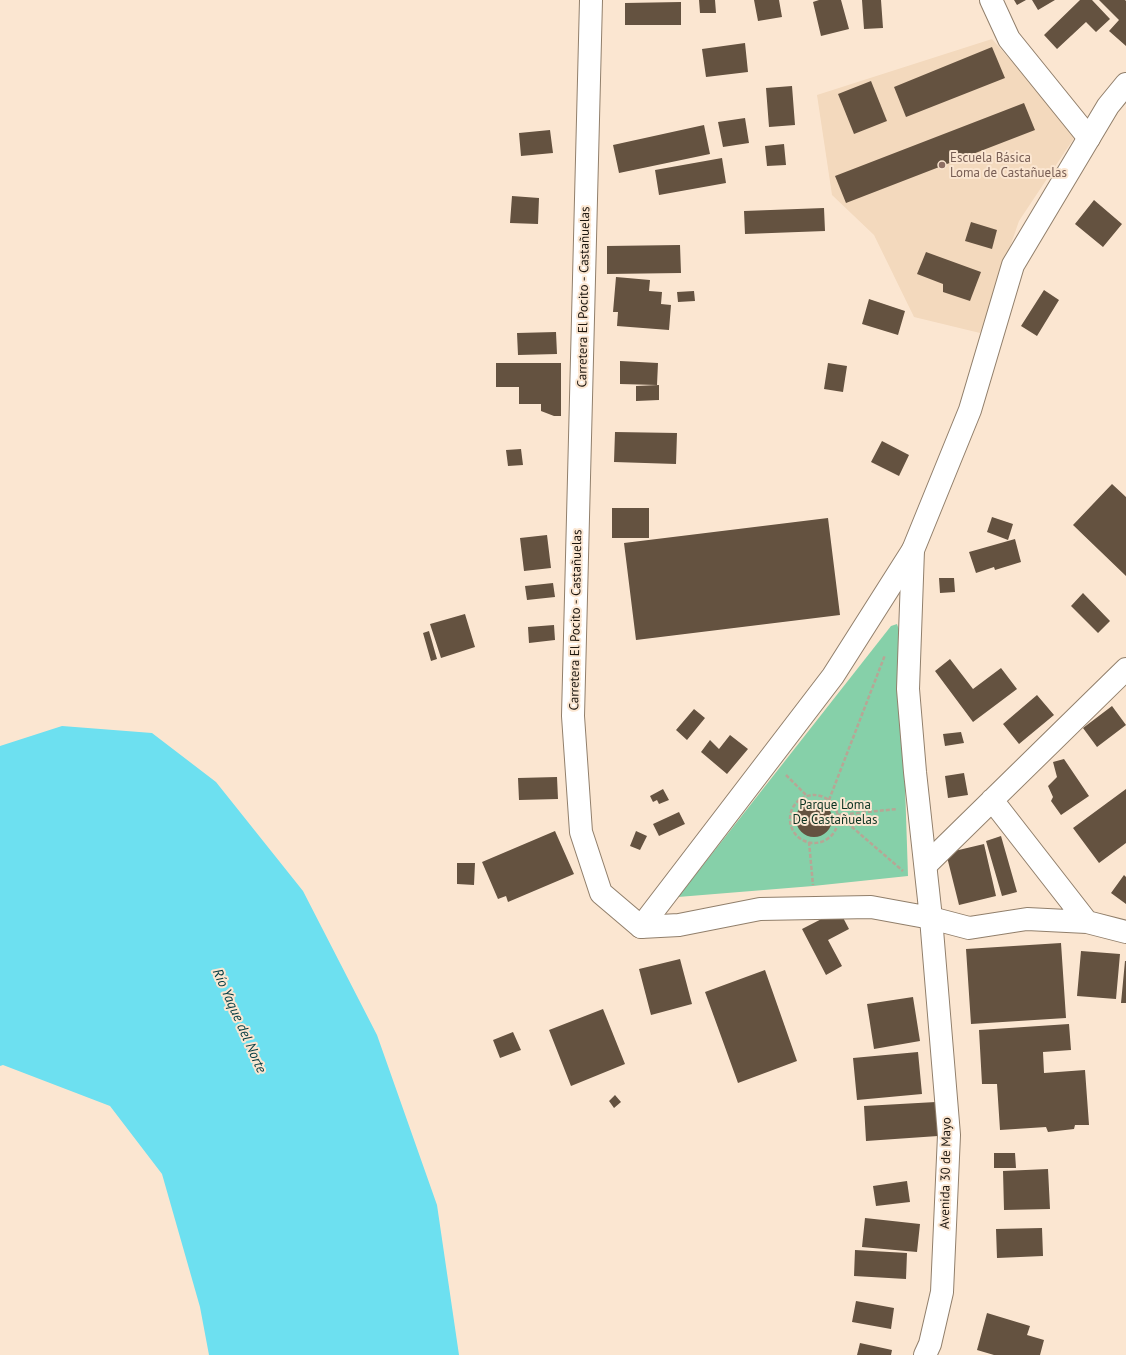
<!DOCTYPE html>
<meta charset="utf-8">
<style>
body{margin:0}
canvas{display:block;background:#fbe6d1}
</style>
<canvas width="1126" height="1355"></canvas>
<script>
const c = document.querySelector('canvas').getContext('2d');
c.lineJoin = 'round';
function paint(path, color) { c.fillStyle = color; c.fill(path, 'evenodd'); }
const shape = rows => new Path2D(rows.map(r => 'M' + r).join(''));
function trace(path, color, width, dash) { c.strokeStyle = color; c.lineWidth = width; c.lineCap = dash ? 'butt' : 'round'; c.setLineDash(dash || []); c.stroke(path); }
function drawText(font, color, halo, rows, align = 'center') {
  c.font = font + ' "PT Sans",sans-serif'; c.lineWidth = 4; c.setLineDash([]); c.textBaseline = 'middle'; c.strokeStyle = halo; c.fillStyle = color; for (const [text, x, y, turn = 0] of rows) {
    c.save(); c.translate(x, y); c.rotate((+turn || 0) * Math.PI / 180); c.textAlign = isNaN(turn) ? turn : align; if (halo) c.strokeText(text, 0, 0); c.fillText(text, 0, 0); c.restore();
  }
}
paint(shape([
 [992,39,1076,135,1019,221,980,333,914,317,874,235,832,195,817,95]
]), '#f3d9bd');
paint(shape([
 [897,624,900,633,908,876,813,886,678,897,891,626]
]), '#86d0a9');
paint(shape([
 [62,726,152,733,216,782,303,891,377,1035,437,1205,459,1355,209,1355,200,1307,162,1174,110,1106,3,1065,0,1066,0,746]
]), '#6de0f0');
paint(shape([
 [699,0,715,0,716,13,700,13],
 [754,0,779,0,782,17,758,21],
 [819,0,841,0,849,29,821,36,813,2],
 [862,0,881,0,883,28,864,29],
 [1014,0,1026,0,1017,5],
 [1032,0,1055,0,1038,10],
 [1080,0,1092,0,1110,19,1096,32,1086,22,1057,49,1044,35],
 [1099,0,1125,0,1126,1,1126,46,1109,31,1119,20],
 [681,2,681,25,625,25,625,3],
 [745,43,748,72,706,77,702,49],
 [992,47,1005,78,906,117,894,87],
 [871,81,887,121,854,134,838,94],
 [792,86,795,125,769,127,766,88],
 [1024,103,1035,130,846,203,835,176],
 [745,118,749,143,723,147,718,122],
 [704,125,710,154,619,173,613,145],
 [550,130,553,153,521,156,519,133],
 [784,144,786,165,767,166,765,146],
 [722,158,726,183,659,195,655,170],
 [512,196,539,198,538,224,510,223],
 [1094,200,1122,224,1103,247,1075,224],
 [824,208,825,231,745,234,744,211],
 [971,222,997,230,992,249,965,241],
 [680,245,681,273,607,274,607,246],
 [926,252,981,272,970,301,943,292,943,284,917,274],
 [616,277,650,280,649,291,662,292,661,304,671,305,669,330,617,326,618,312,613,312],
 [1044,290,1059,300,1037,336,1021,326],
 [694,291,695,301,678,302,677,292],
 [869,299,905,311,898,335,862,324],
 [556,332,557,354,518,355,517,333],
 [620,361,658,363,657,385,620,384],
 [496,363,561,363,561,416,554,416,541,411,541,404,519,404,519,387,496,387],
 [828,363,847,366,843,392,824,389],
 [659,385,659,400,636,401,636,386],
 [615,432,677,433,676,464,614,462],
 [882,441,909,455,899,476,871,462],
 [521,449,523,465,508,466,506,450],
 [1112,484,1126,497,1126,576,1073,525],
 [612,508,649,508,649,538,612,538],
 [992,517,1013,524,1008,540,987,532],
 [828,518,840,615,636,640,624,543],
 [547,535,551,568,524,571,520,538],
 [1015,539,1021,562,995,570,994,567,976,573,969,552],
 [939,578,954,578,955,592,940,593],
 [553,583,555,597,527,600,525,586],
 [1083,593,1110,621,1098,633,1071,606],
 [465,614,475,647,441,658,430,624],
 [554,625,555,640,529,643,528,627],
 [429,631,437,659,431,661,423,633],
 [950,659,973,689,1001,668,1017,689,973,722,935,671],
 [1037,695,1054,715,1019,744,1003,724],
 [1112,706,1126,725,1097,747,1083,728],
 [694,709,705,718,687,740,676,730],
 [961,732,964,743,945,746,943,734],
 [730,735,748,749,727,774,701,752,710,740,719,749],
 [1064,759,1089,796,1061,815,1051,801,1053,797,1048,786,1057,777,1053,762],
 [964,773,968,795,948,798,945,776],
 [557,777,558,799,519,800,518,778],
 [663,789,669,800,659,804,657,800,653,802,650,796],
 [1126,789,1126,843,1099,863,1073,828],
 '796 819a18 18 0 1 1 36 0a18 18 0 1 1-36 0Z',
 [679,812,685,824,659,836,653,824],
 [555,831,574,874,508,902,506,896,498,899,482,862],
 [636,831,647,836,640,850,630,846],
 [1001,836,1017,892,1002,896,986,841],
 [984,844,996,896,959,905,946,853],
 [457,863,475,863,474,885,457,884],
 [1124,875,1126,877,1126,904,1111,893],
 [839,910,849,929,828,940,842,966,826,975,802,929],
 [1061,943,1066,1018,971,1024,966,949],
 [1081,951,1120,954,1116,999,1077,996],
 [680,959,692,1004,651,1015,639,969],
 [1125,961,1126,961,1126,1003,1121,1003],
 [765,970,797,1061,738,1083,705,992],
 [913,997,920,1041,874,1049,867,1004],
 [603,1009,625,1064,571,1086,549,1030],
 [1069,1024,1071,1050,1043,1052,1044,1073,1085,1070,1089,1125,1075,1125,1074,1129,1048,1132,1046,1127,1000,1130,997,1084,982,1084,979,1030],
 [513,1032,521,1050,500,1058,493,1040],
 [918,1052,922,1094,857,1100,853,1058],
 [615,1095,621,1102,614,1108,609,1101],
 [936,1102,938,1136,866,1141,864,1106],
 [994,1153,1015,1153,1016,1168,994,1168],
 [1048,1169,1050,1209,1004,1210,1003,1171],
 [907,1181,910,1202,876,1206,873,1186],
 [865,1218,920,1224,917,1252,862,1247],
 [1042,1228,1043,1256,997,1258,996,1229],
 [855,1250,907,1253,906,1279,854,1276],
 [856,1301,894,1308,891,1329,852,1322],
 [987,1313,1030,1326,1027,1335,1044,1340,1040,1355,994,1355,977,1350],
 [860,1343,892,1350,891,1355,857,1355]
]), '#645240');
const minor = shape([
 [991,0,1009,39,1089,138],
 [992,800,1087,922],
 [926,865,1126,669],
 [931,918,969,928,1027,919,1087,922,1126,932],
 [641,927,833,676,913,550]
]);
const secondary = shape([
 [591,0,573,716,581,832,601,893,641,927,679,925,760,909,871,907,931,918],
 [925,1355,930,1344,942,1292,949,1135,931,918,915,772,908,689,913,550,970,410,1013,265,1108,106,1126,84]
]);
trace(minor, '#917f6b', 24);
trace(secondary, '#917f6b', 24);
trace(shape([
 [786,775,807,796],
 '790 819a24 24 0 1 1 48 0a24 24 0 1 1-48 0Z',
 [829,800,885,655],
 [838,815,903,871],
 [838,815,897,809],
 [809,842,813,885]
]), '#b7a695', 2.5, [4, 2]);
trace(minor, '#fff', 22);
trace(secondary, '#fff', 22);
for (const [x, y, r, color] of [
 [942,165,4,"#8d6e63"]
]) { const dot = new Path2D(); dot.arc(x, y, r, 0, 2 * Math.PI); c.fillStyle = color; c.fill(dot); trace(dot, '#fbe6d1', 1.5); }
drawText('13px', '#785e54', '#fbe6d1', [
 ["Escuela Básica",950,158],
 ["Loma de Castañuelas",950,173]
], 'left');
drawText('13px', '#1d160e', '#fbe6d1', [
 ["Carretera El Pocito - Castañuelas",584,297,-89],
 ["Carretera El Pocito - Castañuelas",576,620,-89],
 ["Avenida 30 de Mayo",946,1173,-89]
]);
drawText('13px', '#0c3322', '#fbe6d1', [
 ["Parque Loma",835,805],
 ["De Castañuelas",835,820]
]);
drawText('italic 14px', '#023b42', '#fbe6d1', [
 ["Río Yaque del Norte",239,1021,66]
]);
</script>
